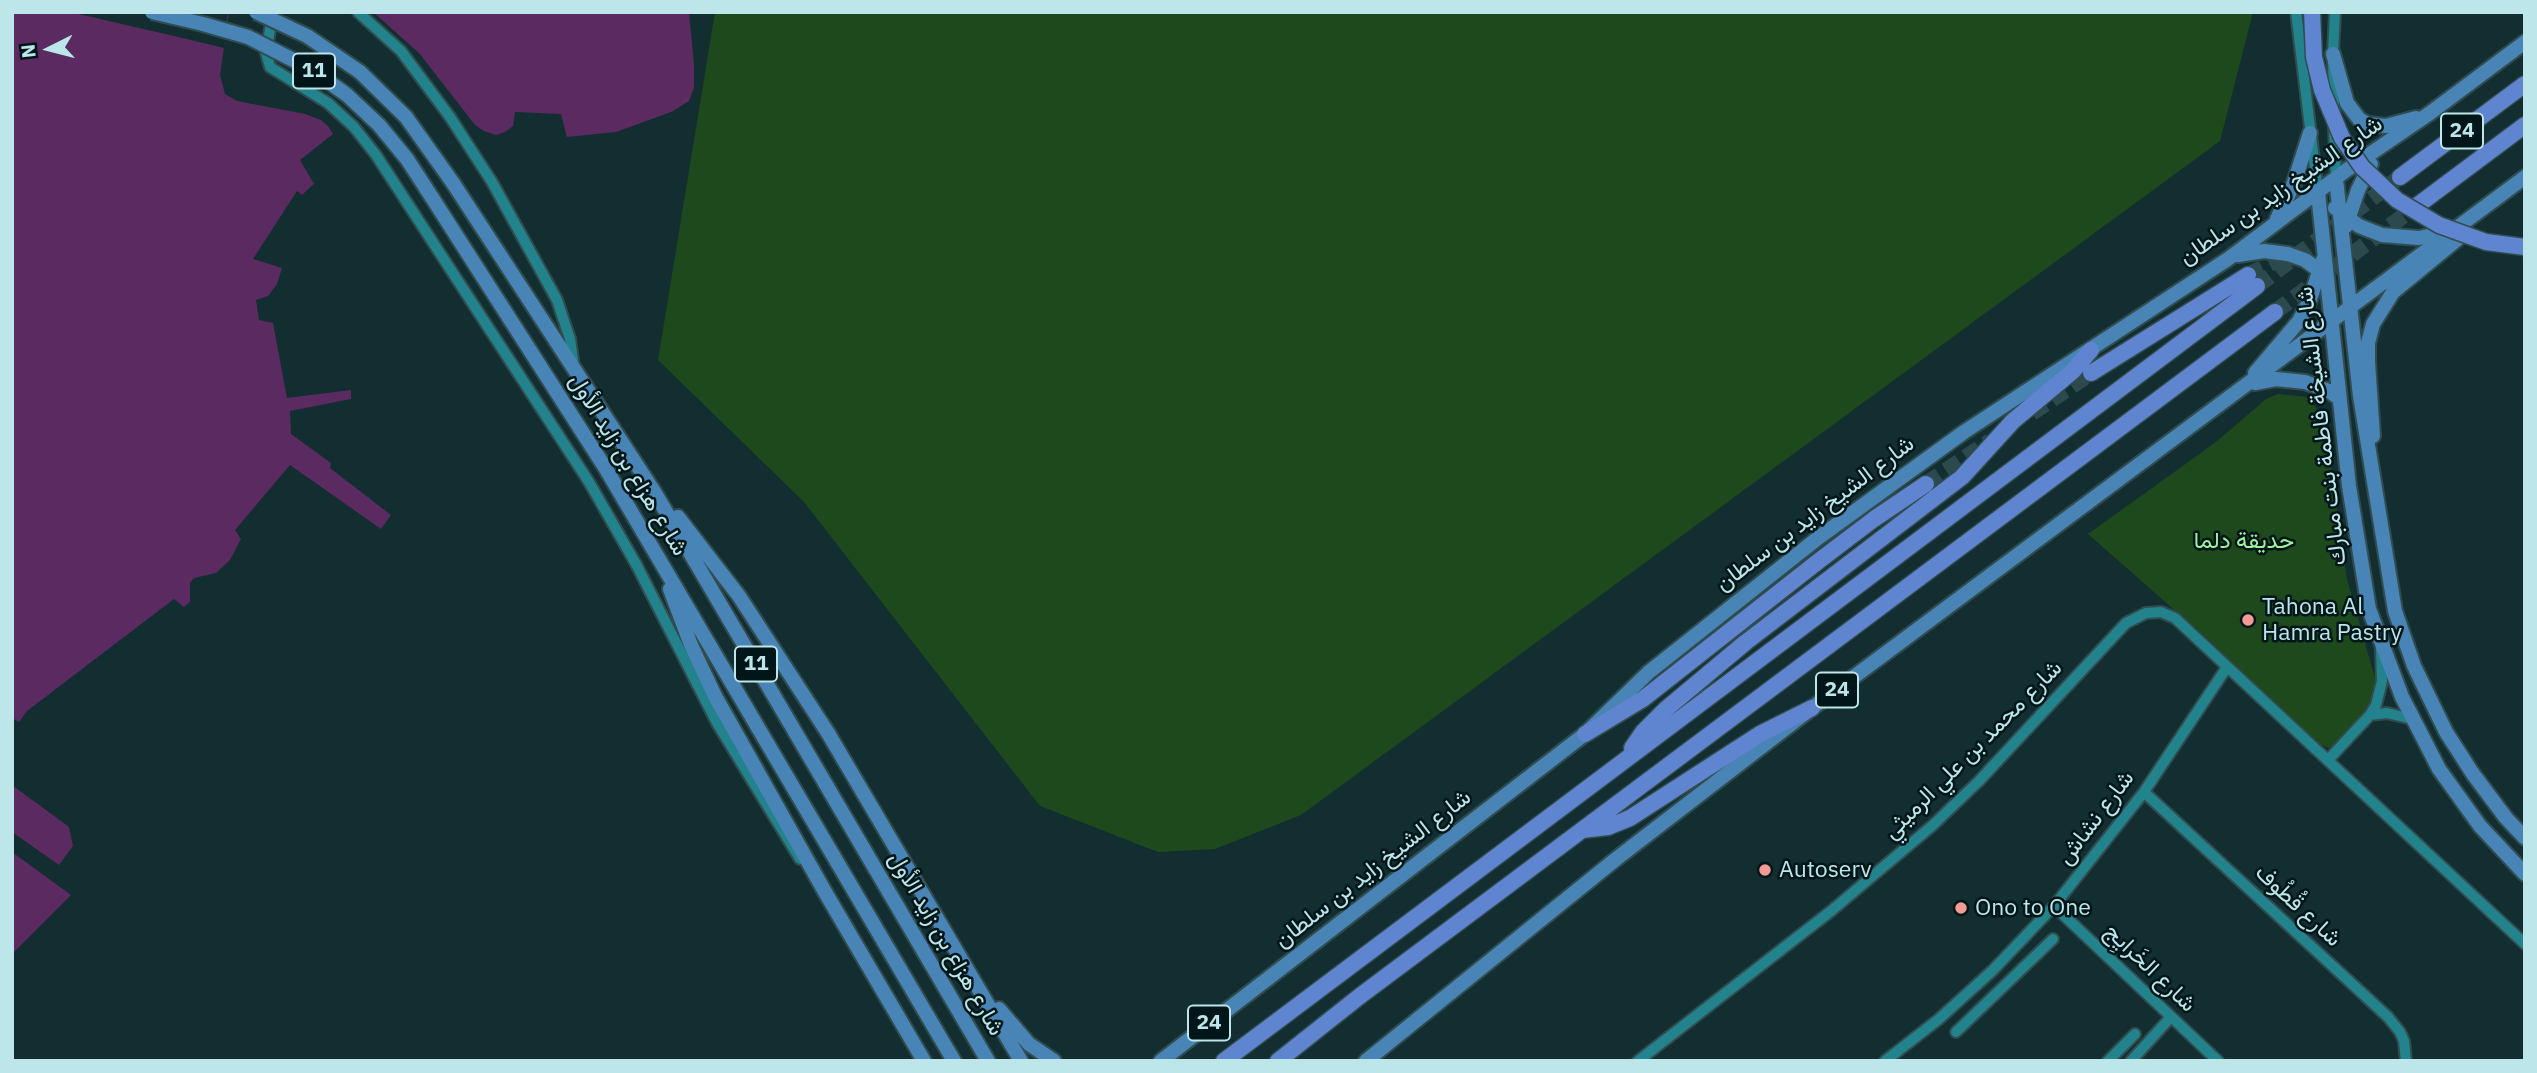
<!DOCTYPE html>
<meta charset="utf-8">
<style>
body{margin:0}
#map{position:relative;width:2537px;height:1073px;overflow:hidden;background:#122e31;font-family:"IBM Plex Sans",sans-serif}
canvas{display:block}
.frame{position:absolute;inset:0;border:14px solid #bde6ea;pointer-events:none}
.north{position:absolute;left:14px;top:14px;width:70px;height:70px;-webkit-text-stroke:5px #001619;paint-order:stroke;rotate:264deg;font-size:19px;font-weight:700;line-height:28px;text-align:center;color:#bde6ea}
.north::after{content:'';display:block;margin:auto;width:24px;height:32px;background:#bde6ea;clip-path:polygon(50% 0,100% 100%,50% 72%,0 100%)}
</style>
<div id="map">
<canvas width="2537" height="1073"></canvas>
<div class="frame"></div>
<div class="north">N</div>
</div>
<script>
const c = document.querySelector('canvas').getContext('2d');
c.lineJoin = 'round';
function paint(path, color) { c.fillStyle = color; c.fill(path, 'evenodd'); }
const shape = rows => new Path2D(rows.map(r => 'M' + r).join(''));
function trace(path, color, width, dash) { c.strokeStyle = color; c.lineWidth = width; c.lineCap = dash ? 'butt' : 'round'; c.setLineDash(dash || []); c.stroke(path); }
function drawText(font, color, halo, rows, align = 'center') {
  c.font = font + ' "IBM Plex Sans",Vazirmatn,sans-serif'; c.lineWidth = 5; c.setLineDash([]); c.textBaseline = 'middle'; c.strokeStyle = halo; c.fillStyle = color; for (const [text, x, y, turn = 0] of rows) {
    c.save(); c.translate(x, y); c.rotate((+turn || 0) * Math.PI / 180); c.textAlign = isNaN(turn) ? turn : align; if (halo) c.strokeText(text, 0, 0); c.fillText(text, 0, 0); c.restore();
  }
}
paint(shape([
 [715,12,2253,12,2220,141,1301,815,1215,849,1158,852,1040,806,804,502,658,360],
 [2278,394,2307,397,2318,410,2325,423,2347,579,2377,685,2371,709,2339,741,2329,748,2317,743,2213,644,2088,534,2216,442,2266,399]
]), '#1d491d');
paint(shape([
 [12,12,229,12,220,75,225,94,237,101,305,114,321,120,328,126,333,134,300,160,314,184,302,195,297,191,253,259,282,268,277,284,268,296,256,300,259,320,273,323,287,398,351,390,351,399,290,411,291,434,331,463,330,468,391,515,381,529,290,465,235,530,241,539,230,560,216,573,194,578,190,583,190,602,184,607,174,599,27,711,19,722,12,718],
 [373,12,689,12,694,64,694,88,689,101,671,112,616,132,567,137,561,114,515,112,513,126,505,132,496,135,484,131,475,125,419,53],
 [12,785,69,827,73,846,59,865,12,832],
 [12,852,71,895,12,954]
]), '#5b2a61');
paint(shape([
 [70,12,228,12,224,48,174,36]
]), '#122e31');
trace(shape([
 [2248,275,2284,257],
 [2257,286,2400,177],
 [2275,312,2418,205],
 [2032,413,2091,373],
 [1926,484,1990,441]
]), '#2c4a4d', 16, [16, 8]);
const minor = shape([
 [273,12,266,53,270,67,328,103,354,127,376,155,589,482,636,564,717,723,800,859],
 [358,12,401,51,450,117,492,182,557,300,570,339,574,367],
 [2296,12,2318,193],
 [2334,111,2333,54,2335,12],
 [2334,127,2336,179],
 [2370,715,2387,713,2412,719],
 [2328,760,2370,715,2376,705,2382,681,2381,649],
 [2144,792,2388,1017,2400,1032,2404,1041,2406,1061],
 [2054,906,2218,1061],
 [1956,1032,2053,939],
 [1638,1061,1831,911,1933,825,1979,781,2126,623,2146,613,2161,612,2175,618,2525,944],
 [1885,1061,1939,1019,1993,970,2054,906,2144,792,2227,667],
 [2108,1061,2135,1034],
 [2131,1061,2170,1018]
]);
const major = shape([
 [2333,54,2347,103,2359,119,2368,124,2386,126,2416,118],
 [2336,179,2360,396,2395,611,2414,666,2446,732,2473,774,2506,818,2525,838],
 [453,183,655,493,988,1061],
 [2318,193,2349,486,2369,609,2402,697,2439,769,2480,826,2525,874],
 [431,196,606,469,954,1061],
 [2335,208,2359,226,2382,235,2419,238,2446,232],
 [2277,219,2294,183,2310,133],
 [2346,226,2358,190,2371,164],
 [2238,255,2264,251,2288,254,2305,260,2324,274],
 [2255,373,2299,321,2309,302,2323,260],
 [2255,383,2276,379,2305,382,2329,391,2339,398],
 [2373,436,2368,362,2368,343,2373,324,2393,292,2466,232],
 [678,517,739,596,828,733,1021,1061],
 [670,589,691,645,715,696,825,892,924,1061],
 [999,1009,1029,1044,1054,1061],
 [1161,1061,1585,734,1649,672,1818,538,1964,432,2228,259,2348,169,2430,113,2525,42],
 [1366,1061,1616,859,1812,708,2525,177]
]);
const highway = shape([
 [2400,177,2525,84],
 [2418,205,2525,125],
 [2091,373,2248,275],
 [1585,734,1643,699,1820,560,1874,519,1926,484],
 [1632,748,1643,732,1666,709,1746,642,1962,477,2013,421,2073,371,2091,350],
 [1582,830,1608,827,1630,818,1760,734,1812,708],
 [1224,1061,2257,286],
 [1278,1061,1360,996,2275,312]
]);
trace(minor, '#314c4f', 14);
trace(major, '#314c4f', 18);
trace(highway, '#314c4f', 19);
trace(minor, '#23838c', 10);
trace(major, '#4884b5', 14);
trace(highway, '#6085d0', 16);
const majorBridge = shape([
 [152,12,203,24,248,37,311,69,347,95,379,125,407,159,431,196],
 [256,12,307,36,360,72,406,117,453,183]
]);
const highwayBridge = shape([
 [2312,12,2314,57,2322,90,2342,138,2362,167,2397,200,2439,225,2486,242,2525,247]
]);
trace(majorBridge, '#314c4f', 18, []);
trace(highwayBridge, '#314c4f', 19, []);
trace(majorBridge, '#4884b5', 14);
trace(highwayBridge, '#6085d0', 16);
for (const [x, y, r, color] of [
 [2248,620,7,"#f59b96"],
 [1765,870,7,"#f59b96"],
 [1961,908,7,"#f59b96"]
]) { const dot = new Path2D(); dot.arc(x, y, r, 0, 2 * Math.PI); c.fillStyle = color; c.fill(dot); trace(dot, '#001619', 2.5); }
for (const [x, y, w] of [
 [314,71,42],
 [2462,131,42],
 [756,664,42],
 [1837,690,42],
 [1209,1023,42]
]) { const box = new Path2D(); box.roundRect(x - w / 2, y - 17.5, w, 35, 5); c.fillStyle = '#001619'; c.fill(box); trace(box, '#bde6ea', 2); }
drawText('bold 21px', '#bde6ea', null, [
 ["11",314,71],
 ["24",2462,131],
 ["11",756,664],
 ["24",1837,690],
 ["24",1209,1023]
]);
drawText('23px', '#bde6ea', '#001619', [
 ["شارع الشيخ زايد بن سلطان",2281,191,-35],
 ["شارع الشيخة فاطمة بنت مبارك",2322,426,-97],
 ["شارع هزاع بن زايد الأول",628,465,59],
 ["شارع الشيخ زايد بن سلطان",1815,514,-37],
 ["شارع محمد بن علي الرميثي",1973,750,-45],
 ["شارع نشاش",2096,818,-53],
 ["شارع الشيخ زايد بن سلطان",1373,869,-38],
 ["شارع قُطُوف",2298,906,43],
 ["شارع هزاع بن زايد الأول",946,944,60],
 ["شارع الخَرايِج",2150,968,44]
]);
drawText('23px', '#a1f19d', '#001619', [
 ["حديقة دلما",2244,541]
]);
drawText('23px', '#bde6ea', '#001619', [
 ["Tahona Al",2262,607],
 ["Hamra Pastry",2262,633],
 ["Autoserv",1779,870],
 ["Ono to One",1975,908]
], 'left');
</script>
